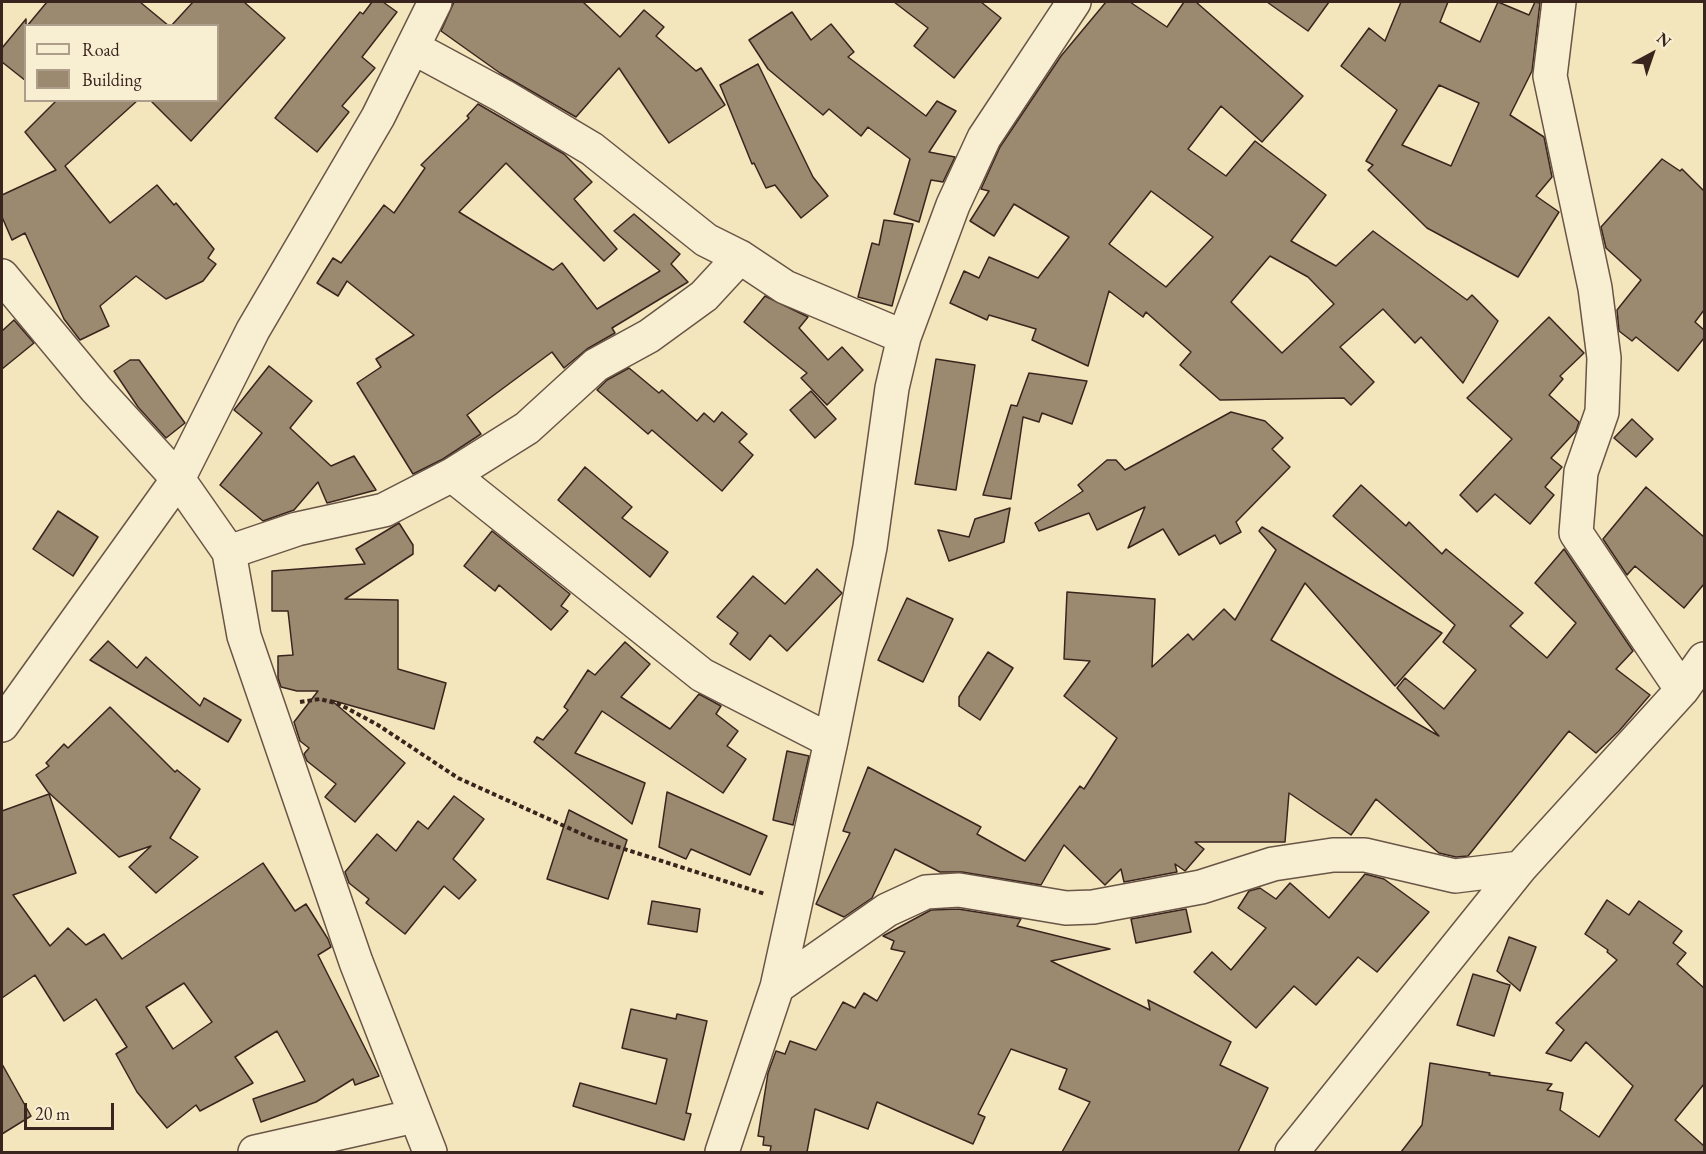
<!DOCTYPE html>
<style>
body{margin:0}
#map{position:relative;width:1706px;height:1154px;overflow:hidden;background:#f4e6bc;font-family:"EB Garamond",serif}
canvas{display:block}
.frame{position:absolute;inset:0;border:3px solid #3a251e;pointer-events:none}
.legend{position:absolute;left:24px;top:24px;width:195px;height:78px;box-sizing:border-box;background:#f8efd3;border:2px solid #ac9e8b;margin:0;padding:8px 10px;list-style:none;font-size:18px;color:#3a251e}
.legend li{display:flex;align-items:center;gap:12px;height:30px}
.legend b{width:30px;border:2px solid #ac9e8b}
.north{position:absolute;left:1622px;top:24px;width:60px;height:60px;-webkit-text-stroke:4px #f8efd3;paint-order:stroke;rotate:40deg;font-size:16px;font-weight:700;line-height:24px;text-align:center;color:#3a251e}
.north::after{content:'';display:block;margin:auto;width:21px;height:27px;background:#3a251e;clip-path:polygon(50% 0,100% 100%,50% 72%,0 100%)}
.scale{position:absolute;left:24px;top:1103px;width:90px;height:27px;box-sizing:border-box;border:3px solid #3a251e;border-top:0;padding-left:8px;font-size:18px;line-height:21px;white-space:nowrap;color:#3a251e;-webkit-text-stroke:4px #f8efd3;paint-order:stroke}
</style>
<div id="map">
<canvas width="1706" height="1154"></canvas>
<div class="frame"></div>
<ul class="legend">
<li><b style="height:8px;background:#f8efd3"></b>Road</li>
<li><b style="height:16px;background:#9b8970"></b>Building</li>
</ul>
<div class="north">N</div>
<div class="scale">20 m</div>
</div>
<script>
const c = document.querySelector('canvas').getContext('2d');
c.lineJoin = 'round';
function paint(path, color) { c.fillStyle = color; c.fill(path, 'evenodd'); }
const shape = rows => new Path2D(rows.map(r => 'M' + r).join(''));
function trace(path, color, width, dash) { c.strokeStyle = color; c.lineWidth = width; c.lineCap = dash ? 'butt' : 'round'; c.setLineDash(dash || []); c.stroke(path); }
const building = shape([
 [47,2,140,2,169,26,27,26,47,2],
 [193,2,244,2,285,38,191,141,150,100,218,100,218,26,171,26,193,2],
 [372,2,383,2,397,12,362,57,375,68,342,106,349,112,317,152,275,118,360,12,363,14,372,2],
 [454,2,583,2,620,37,644,10,664,27,656,36,696,71,701,68,725,105,669,143,619,68,576,117,500,73,441,31,454,2],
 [894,2,981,2,1001,18,954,78,914,46,928,28,894,2],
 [1106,2,1130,2,1167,27,1184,2,1196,2,1303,96,1262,142,1221,106,1188,149,1226,176,1255,141,1326,195,1291,241,1336,266,1373,231,1467,300,1472,295,1498,321,1463,383,1421,337,1415,343,1383,309,1340,347,1374,382,1351,405,1344,398,1220,400,1180,365,1191,352,1146,312,1143,317,1109,291,1088,366,1032,340,1036,329,989,315,987,320,950,303,964,271,979,278,989,257,1038,278,1069,237,1014,204,994,236,970,221,989,191,981,189,1000,147,1061,56,1106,2],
 [1151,191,1213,237,1166,287,1109,244,1151,191],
 [1270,256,1308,277,1334,304,1282,353,1231,302,1270,256],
 [1267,2,1329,2,1308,31,1267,2],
 [1401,2,1448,2,1440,22,1480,42,1498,2,1529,15,1535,2,1540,3,1532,71,1510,115,1544,137,1552,177,1536,196,1559,212,1518,277,1427,228,1368,170,1373,165,1366,161,1397,110,1341,66,1369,28,1385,41,1401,2],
 [1439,85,1479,103,1451,166,1402,145,1439,85],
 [792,12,811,40,831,24,854,52,848,57,926,116,937,101,956,111,929,152,955,157,943,182,931,180,919,222,894,214,910,159,868,127,861,136,829,109,823,115,768,69,749,40,792,12],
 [26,19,26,81,2,62,2,48,26,19],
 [758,64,813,177,828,196,801,218,775,185,766,188,754,163,752,164,720,85,758,64],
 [57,100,138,100,65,166,110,223,157,185,174,205,176,203,214,249,208,258,216,264,203,281,166,299,136,276,100,306,109,326,80,340,64,319,25,233,12,240,2,217,2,195,56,170,25,132,57,100],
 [478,104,564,154,592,182,574,199,617,249,604,261,506,163,459,212,553,270,562,263,597,309,660,271,614,231,634,214,680,254,671,264,688,282,612,328,615,333,587,349,564,368,552,352,467,415,481,434,443,459,413,474,357,383,381,367,376,359,414,335,347,281,338,296,317,283,333,258,341,263,384,205,394,213,425,168,421,165,469,118,467,116,478,104],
 [1662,159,1680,171,1682,169,1704,191,1704,310,1695,322,1704,330,1704,338,1678,371,1636,337,1632,341,1619,331,1617,310,1641,280,1606,248,1601,227,1662,159],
 [884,220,913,224,892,306,858,297,872,243,879,245,884,220],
 [765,296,808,317,799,328,828,360,842,347,863,370,827,405,801,378,807,373,744,322,765,296],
 [1549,317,1584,353,1560,376,1563,379,1549,395,1579,422,1576,431,1551,458,1562,467,1545,487,1554,495,1530,524,1495,494,1477,512,1460,495,1512,439,1467,398,1549,317],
 [14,320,34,343,2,369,2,331,14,320],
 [936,359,975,365,956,490,915,484,936,359],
 [130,360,139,360,185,423,166,438,138,407,114,371,130,360],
 [269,366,312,401,290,428,331,466,354,456,376,490,327,503,318,482,294,510,263,521,220,485,262,433,234,410,269,366],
 [629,368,659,393,662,390,697,421,704,413,714,422,722,412,747,434,739,442,753,455,722,491,652,430,648,434,597,390,607,380,629,368],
 [1029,373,1087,381,1072,424,1042,413,1039,422,1023,417,1011,499,983,495,1011,405,1017,406,1029,373],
 [811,391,836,419,815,438,790,410,811,391],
 [1231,412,1265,421,1283,438,1272,449,1290,467,1236,522,1241,532,1220,544,1215,535,1179,555,1163,529,1128,548,1145,507,1097,530,1089,513,1039,531,1035,523,1083,491,1078,485,1107,460,1116,460,1125,470,1231,412],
 [1632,419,1653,439,1636,457,1614,438,1632,419],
 [585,467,632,507,622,518,668,552,650,577,558,500,585,467],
 [1361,485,1406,526,1409,522,1442,554,1446,549,1523,613,1510,626,1547,658,1576,623,1535,583,1564,549,1633,651,1616,669,1650,695,1619,731,1596,753,1569,731,1468,856,1456,857,1439,853,1376,799,1351,835,1289,793,1285,842,1195,842,1204,849,1185,871,1175,864,1177,872,1124,882,1121,869,1105,885,1064,845,1041,885,962,872,940,872,895,849,872,898,844,917,816,904,850,833,843,831,868,767,981,827,977,834,1025,861,1080,786,1084,789,1117,738,1064,696,1090,661,1064,659,1067,592,1155,599,1152,667,1188,634,1193,640,1224,609,1235,620,1276,550,1259,531,1262,527,1442,633,1395,686,1305,583,1271,640,1439,736,1397,688,1405,678,1444,709,1476,670,1443,642,1455,625,1333,516,1361,485],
 [1646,487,1704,537,1704,584,1684,608,1635,566,1627,575,1603,539,1646,487],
 [1010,508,1004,542,949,561,938,530,969,537,975,519,1010,508],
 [58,511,98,537,73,576,33,549,58,511],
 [399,523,413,545,413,554,345,599,398,600,398,669,446,683,434,729,331,700,405,763,355,822,325,797,336,784,307,761,304,754,309,748,300,741,294,722,318,691,297,691,281,687,278,678,278,656,293,655,288,611,272,611,272,571,365,564,356,549,399,523],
 [492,531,570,594,561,606,568,611,551,630,499,585,495,591,464,566,492,531],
 [817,569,842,593,787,651,770,635,750,660,730,644,738,633,717,617,753,576,785,604,817,569],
 [907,598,953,619,923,682,878,660,907,598],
 [108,641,137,668,146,657,200,706,204,698,241,720,228,742,90,660,108,641],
 [625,642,650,664,621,697,670,729,699,694,721,706,716,714,738,731,727,746,746,759,723,793,602,711,575,753,645,783,632,824,534,742,537,737,543,740,568,710,564,707,588,670,595,675,625,642],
 [988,652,1013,668,980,720,959,706,959,697,988,652],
 [110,707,175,772,177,770,200,789,170,838,198,857,156,893,129,867,151,846,119,857,48,792,36,775,49,766,46,763,64,744,68,748,110,707],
 [787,751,809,756,793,825,773,820,787,751],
 [667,792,767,836,750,875,691,849,686,859,659,847,667,792],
 [49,794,76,873,13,895,50,946,68,928,86,945,104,934,122,959,263,863,295,911,306,904,328,939,331,947,318,955,379,1076,355,1085,353,1079,316,1102,261,1122,253,1099,305,1081,277,1031,235,1057,253,1083,200,1111,196,1105,167,1128,137,1092,116,1054,127,1047,96,999,64,1021,35,975,2,998,2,811,49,794],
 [184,983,212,1022,173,1049,146,1007,184,983],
 [454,796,484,819,453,859,476,880,459,899,444,886,405,934,366,903,369,899,349,883,345,872,377,834,396,851,418,821,428,829,454,796],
 [569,810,627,840,608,899,547,879,569,810],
 [1365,874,1384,879,1429,912,1377,972,1358,957,1316,1005,1294,986,1256,1028,1194,972,1212,952,1231,970,1266,928,1238,908,1249,891,1260,888,1276,899,1290,883,1329,918,1365,874],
 [1607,900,1629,915,1639,901,1682,931,1673,943,1686,953,1677,964,1704,988,1704,1084,1675,1120,1704,1146,1704,1152,1401,1152,1422,1125,1430,1063,1490,1073,1489,1075,1552,1084,1547,1090,1563,1093,1560,1110,1599,1137,1633,1086,1586,1042,1571,1061,1546,1053,1564,1030,1556,1023,1617,960,1607,952,1608,950,1585,934,1607,900],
 [652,901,700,909,697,932,648,924,652,901],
 [958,909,1021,919,1017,926,1110,949,1051,961,1150,1010,1148,1000,1231,1042,1220,1065,1268,1088,1238,1152,1062,1152,1090,1102,1059,1089,1067,1069,1011,1049,978,1114,985,1117,973,1144,877,1102,868,1129,815,1109,807,1152,770,1152,771,1146,763,1145,764,1137,758,1136,768,1073,776,1051,785,1054,790,1041,816,1050,843,1002,855,1008,864,993,877,1001,905,952,891,949,894,941,883,936,931,910,958,909],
 [1186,909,1191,932,1136,943,1131,919,1186,909],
 [1509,937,1536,947,1520,991,1497,971,1509,937],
 [1473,974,1510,985,1494,1036,1457,1025,1473,974],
 [631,1009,676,1019,677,1014,707,1021,686,1113,691,1114,684,1140,573,1106,580,1083,656,1104,667,1059,622,1048,631,1009],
 [2,1064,31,1116,2,1134,2,1064]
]);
paint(building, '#9b8970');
trace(building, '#3a251e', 1.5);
const minor = shape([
 [1559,2,1550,76,1595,288,1604,358,1602,412,1581,472,1576,533,1682,690],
 [414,48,503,96,592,149,706,240,740,257,785,287,904,337],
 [2,276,96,389,178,479,229,552,244,636,356,962,430,1152],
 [452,475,702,675,831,741],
 [229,552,297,529,384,510,452,475,527,428,596,365,649,336,704,296,740,257],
 [2,725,178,479,253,330,378,117,435,2],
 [777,987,887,910,926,892,959,890,1066,908,1093,907,1201,887,1273,864,1333,855,1365,855,1455,876,1520,868],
 [255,1152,415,1116],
 [722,1152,777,987,831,741,870,547,892,388,904,337,953,205,984,138,1074,2],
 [1292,1152,1520,868,1682,690,1704,659]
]);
trace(minor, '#685546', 36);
trace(shape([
 [300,702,320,699,339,704,378,725,458,778,593,839,765,894]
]), '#3a251e', 4, [4.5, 3]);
trace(minor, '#f8efd3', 33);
</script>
